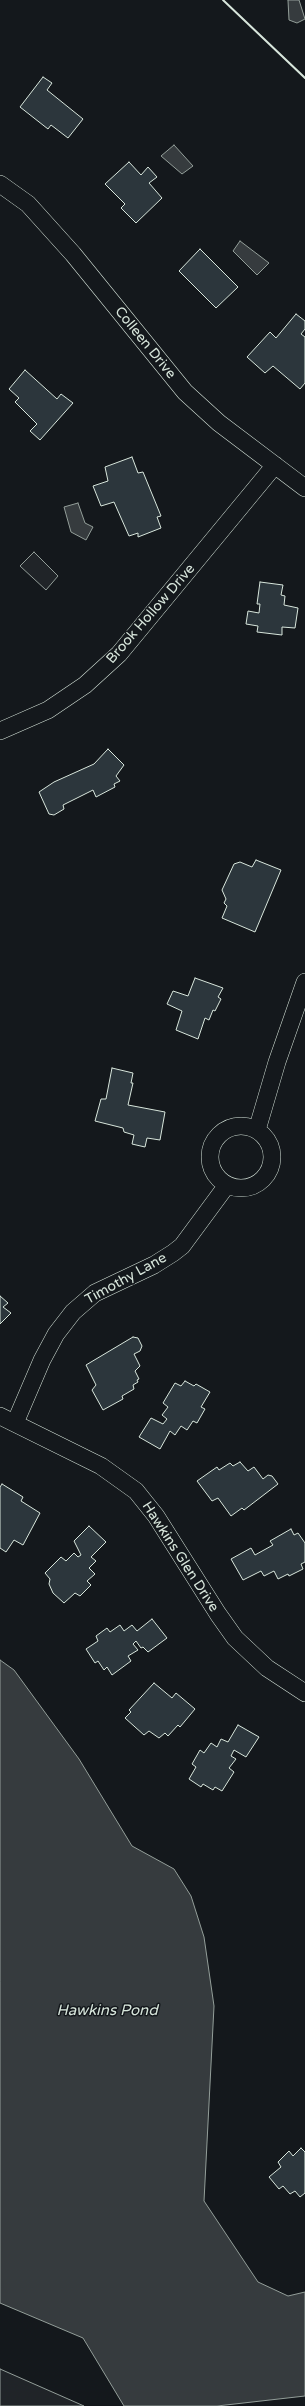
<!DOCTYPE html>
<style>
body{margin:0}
canvas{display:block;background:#14181c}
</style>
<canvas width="305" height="2406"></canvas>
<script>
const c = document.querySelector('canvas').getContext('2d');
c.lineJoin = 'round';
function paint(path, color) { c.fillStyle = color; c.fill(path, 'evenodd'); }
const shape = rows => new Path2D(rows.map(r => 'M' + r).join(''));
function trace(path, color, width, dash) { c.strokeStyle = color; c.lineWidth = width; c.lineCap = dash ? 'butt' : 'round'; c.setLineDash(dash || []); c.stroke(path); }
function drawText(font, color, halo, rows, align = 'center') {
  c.font = font + ' "Varela Round",sans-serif'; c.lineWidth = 3; c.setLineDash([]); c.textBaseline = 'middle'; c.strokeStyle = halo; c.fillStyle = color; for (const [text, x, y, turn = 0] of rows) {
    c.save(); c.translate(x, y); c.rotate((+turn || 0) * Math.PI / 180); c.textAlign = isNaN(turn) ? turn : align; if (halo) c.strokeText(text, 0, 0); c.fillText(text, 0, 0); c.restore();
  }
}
const green = shape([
 [34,552,58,576,46,590,20,566,34,552],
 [0,2369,84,2406,0,2406,0,2369]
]);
paint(green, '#202428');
trace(green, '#939e99', 1);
const water = shape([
 [288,0,299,0,305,19,297,23,289,20,288,0],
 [174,145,193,166,182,174,161,156,174,145],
 [240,241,269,263,257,275,233,251,240,241],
 [78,503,85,523,93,527,86,540,71,532,64,507,78,503],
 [0,1660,14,1670,79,1759,132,1846,174,1869,191,1896,204,1937,214,2006,204,2201,258,2282,288,2296,305,2292,305,2396,217,2406,124,2406,83,2338,0,2303,0,1660]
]);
paint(water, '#363b3e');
trace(water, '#939e99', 1);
const building = shape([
 [43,77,52,83,47,90,83,119,68,138,51,125,48,129,20,107,43,77],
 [129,162,141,175,148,167,157,177,149,183,162,198,136,223,121,208,125,204,105,184,129,162],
 [200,249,238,287,216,308,179,271,200,249],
 [296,314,305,321,305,329,301,334,305,337,305,383,300,389,273,366,265,373,247,357,270,332,276,338,296,314],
 [25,370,57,399,61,394,73,403,40,440,30,431,37,424,15,402,19,398,9,389,25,370],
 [132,457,138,473,143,472,161,516,157,517,161,528,138,537,138,533,129,536,114,502,101,506,93,486,108,481,105,467,132,457],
 [260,582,283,585,281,595,285,596,284,605,298,608,295,628,282,627,282,635,257,632,258,626,246,624,248,611,259,613,260,604,257,604,260,582],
 [108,749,124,765,116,776,120,781,114,784,115,787,96,797,93,790,63,805,64,809,54,815,49,814,39,792,54,782,94,764,108,749],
 [256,860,281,870,255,932,222,918,227,906,224,903,226,899,222,890,234,864,240,862,252,867,256,860],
 [195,978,223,988,218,997,221,999,215,1011,213,1010,209,1020,205,1018,198,1039,176,1030,182,1011,167,1004,173,991,188,996,195,978],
 [112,1068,133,1073,131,1083,133,1083,128,1105,165,1112,160,1140,147,1138,145,1147,132,1144,134,1135,124,1132,123,1128,95,1121,101,1099,106,1099,112,1068],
 [0,1296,8,1303,3,1307,11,1313,0,1324,0,1296],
 [133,1337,138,1338,142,1346,140,1351,134,1354,140,1366,135,1371,139,1379,137,1380,138,1382,133,1385,134,1389,122,1396,123,1399,103,1410,92,1390,96,1385,86,1365,133,1337],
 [185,1381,194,1386,196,1384,210,1392,201,1407,205,1409,197,1423,193,1421,187,1430,181,1426,175,1435,170,1431,160,1449,139,1437,151,1418,163,1424,167,1419,162,1415,168,1407,163,1403,175,1383,181,1386,185,1381],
 [240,1462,248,1471,254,1467,263,1479,268,1475,272,1476,278,1484,244,1510,242,1508,231,1516,218,1498,212,1501,197,1481,217,1467,219,1470,230,1463,233,1466,240,1462],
 [2,1484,23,1497,21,1501,40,1513,23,1545,14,1540,6,1552,0,1548,0,1487,2,1484],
 [89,1526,106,1542,91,1557,96,1561,89,1568,95,1574,87,1581,91,1585,80,1596,75,1593,64,1603,53,1593,49,1584,50,1579,45,1573,61,1557,66,1561,74,1553,78,1557,81,1555,74,1541,89,1526],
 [291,1529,294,1535,298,1533,305,1543,305,1562,301,1564,303,1569,289,1576,288,1574,278,1579,274,1571,264,1576,261,1571,243,1580,231,1559,251,1548,255,1555,273,1545,270,1541,291,1529],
 [152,1619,167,1638,148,1652,143,1647,141,1648,136,1641,133,1644,138,1650,128,1656,131,1661,112,1675,107,1667,104,1670,98,1661,95,1663,86,1649,98,1641,96,1636,107,1628,110,1632,120,1625,124,1631,132,1625,137,1631,152,1619],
 [154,1683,172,1698,176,1693,195,1709,180,1727,178,1725,168,1736,165,1733,159,1738,149,1731,144,1735,125,1718,131,1712,129,1710,154,1683],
 [238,1725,259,1737,246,1757,234,1750,231,1756,236,1759,229,1768,234,1772,222,1791,215,1787,213,1790,203,1784,201,1787,189,1779,196,1767,192,1764,200,1750,204,1753,211,1743,217,1747,221,1739,228,1742,238,1725],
 [301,2148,305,2152,305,2193,300,2197,295,2191,290,2194,283,2186,279,2189,269,2177,281,2167,278,2162,289,2151,293,2156,301,2148]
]);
paint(building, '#2c363c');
trace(building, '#d8e6dc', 1);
const minor = shape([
 [0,184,28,204,73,254,185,392,219,423,305,488],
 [0,731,48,710,85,685,119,654,275,465],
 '210 1157a31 31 0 1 1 62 0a31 31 0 1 1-62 0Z',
 [257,1130,277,1062,305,982],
 [0,1416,101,1466,136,1491,156,1516,218,1614,235,1638,267,1668,305,1693],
 [15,1423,42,1360,56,1334,73,1312,95,1293,154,1265,173,1253,182,1246,227,1185]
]);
trace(minor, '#d8e6dc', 18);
trace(minor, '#14181c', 17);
trace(shape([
 [223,0,305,78]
]), '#d8e6dc', 2);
drawText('14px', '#d8e6dc', '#14181c', [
 ["Colleen Drive",145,343,51],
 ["Brook Hollow Drive",151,614,-49],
 ["Timothy Lane",126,1279,-29],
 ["Hawkins Glen Drive",180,1557,57]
]);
drawText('italic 15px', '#d8e6dc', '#14181c', [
 ["Hawkins Pond",107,2011]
]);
</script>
